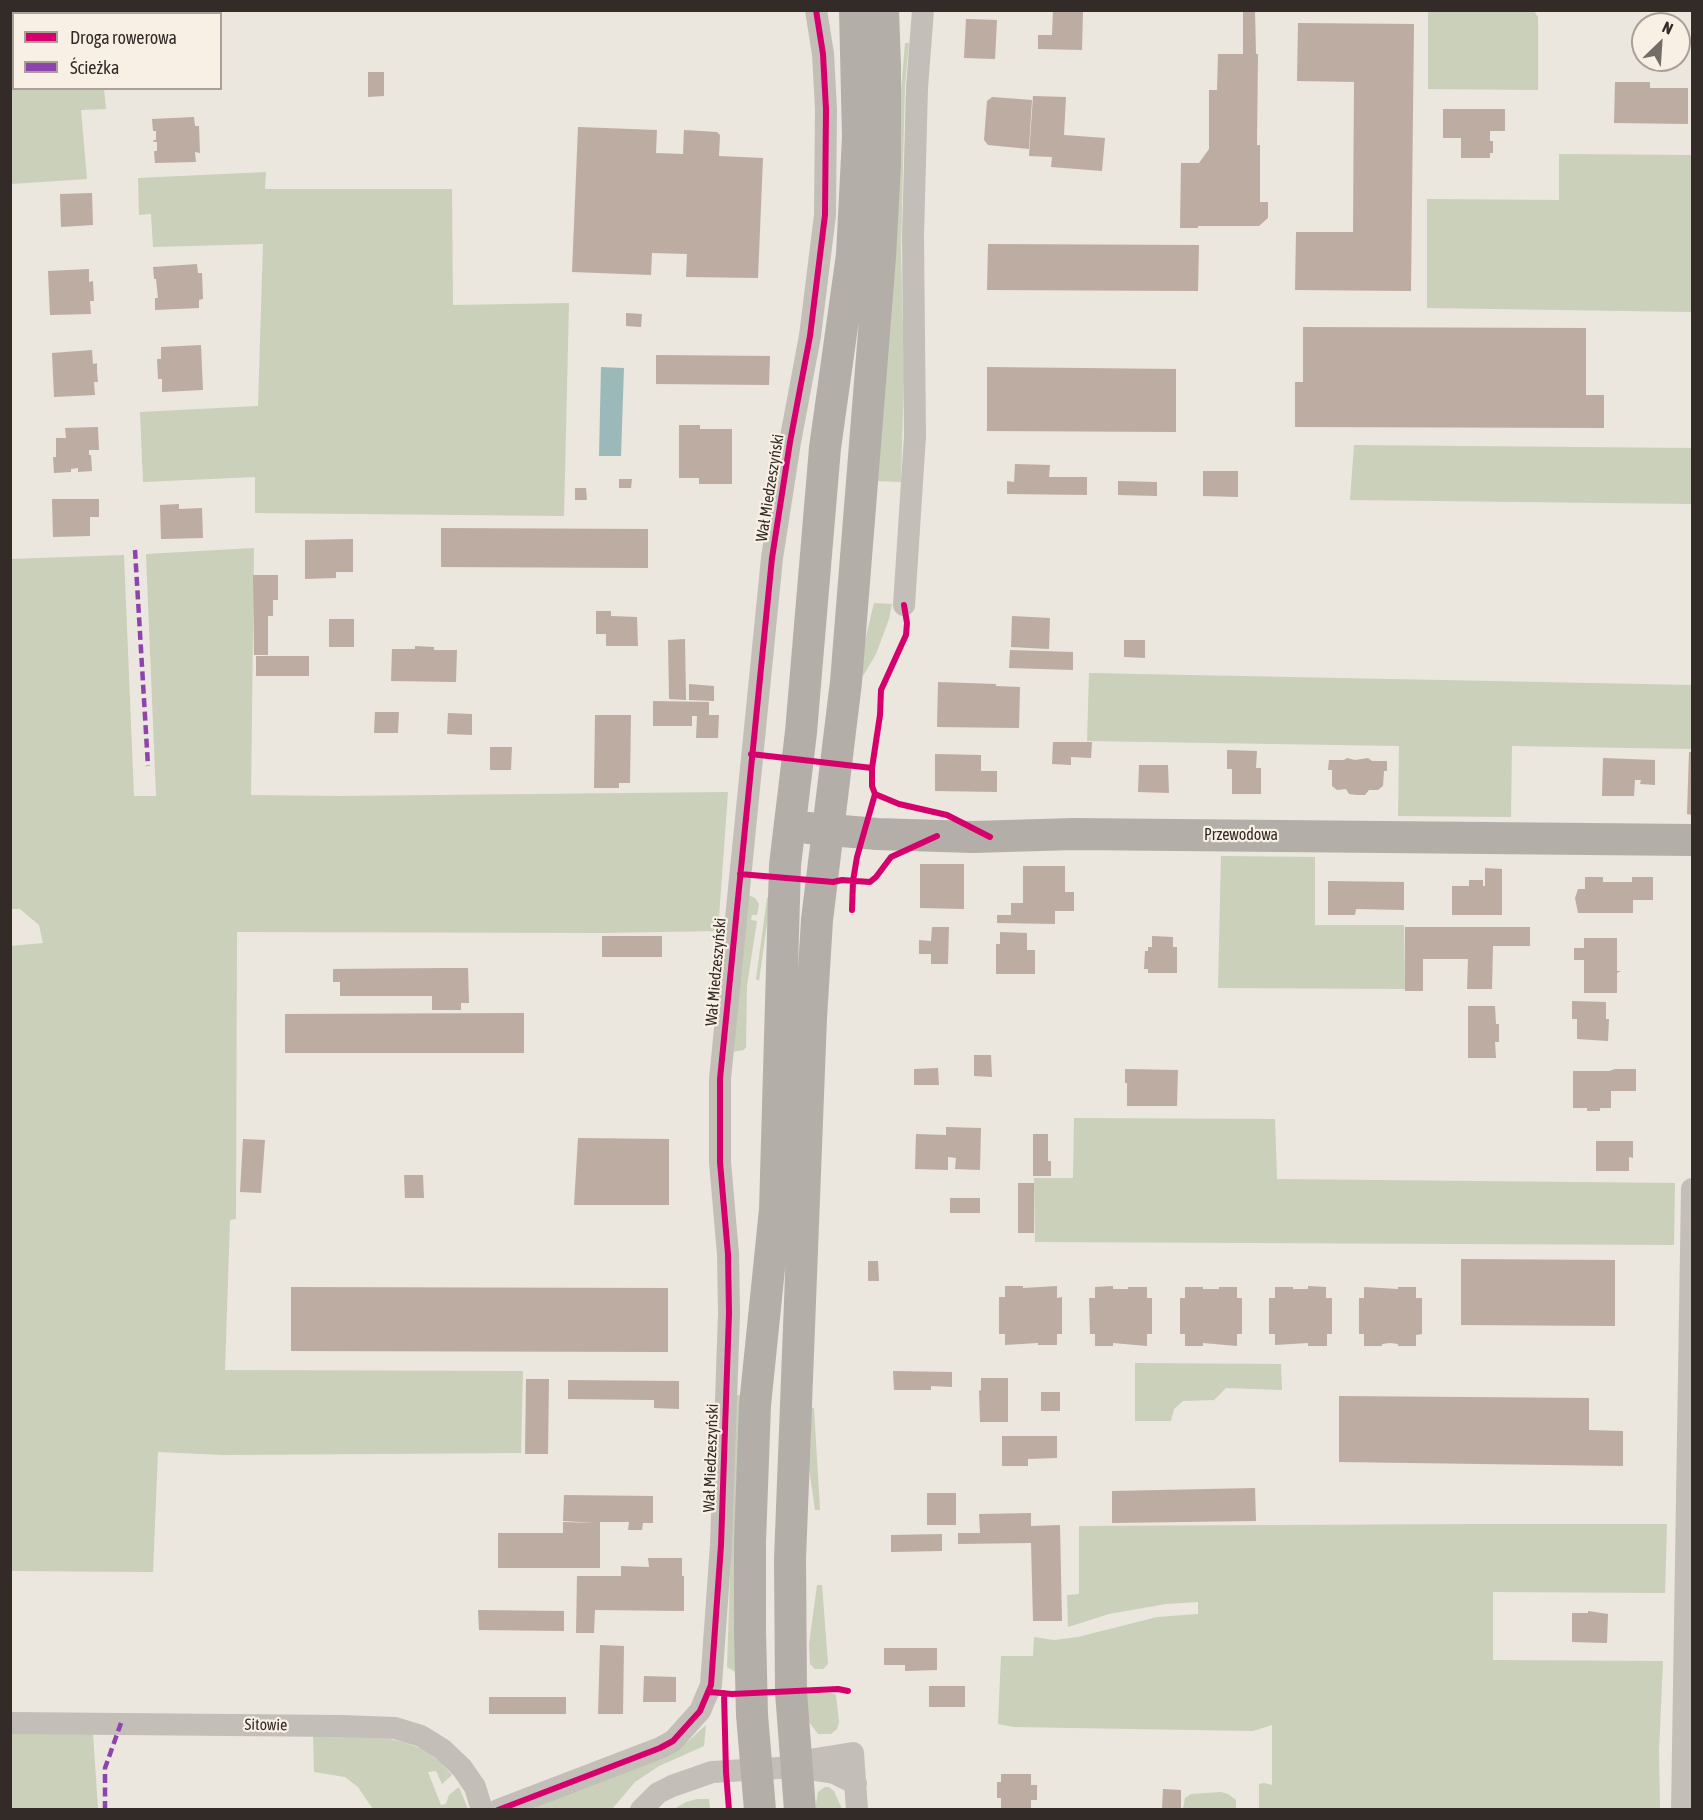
<!DOCTYPE html>
<meta charset="utf-8">
<style>
body{margin:0}
#map{position:relative;width:1703px;height:1820px;overflow:hidden;background:#ebe6de;font-family:"Asap Condensed",sans-serif}
canvas{display:block}
.frame{position:absolute;inset:0;border:12px solid #332b27;pointer-events:none}
.legend{position:absolute;left:12px;top:12px;width:210px;height:78px;box-sizing:border-box;background:#f8f0e5;border:2px solid #a9a199;margin:0;padding:8px 10px;list-style:none;font-size:18px;color:#332b27}
.legend li{display:flex;align-items:center;gap:12px;height:30px}
.legend b{width:30px;border:2px solid #a9a199}
.north{position:absolute;left:1631px;top:12px;width:60px;height:60px;box-sizing:border-box;background:#f8f0e5;border:2px solid #a9a199;border-radius:50%;rotate:25deg;font-size:16px;font-weight:700;line-height:24px;text-align:center;color:#332b27}
.north::after{content:'';display:block;margin:auto;width:21px;height:27px;background:#736c67;clip-path:polygon(50% 0,100% 100%,50% 72%,0 100%)}
</style>
<div id="map">
<canvas width="1703" height="1820"></canvas>
<div class="frame"></div>
<ul class="legend">
<li><b style="height:8px;background:#d6006c"></b>Droga rowerowa</li>
<li><b style="height:8px;background:#8e44ad"></b>Ścieżka</li>
</ul>
<div class="north">N</div>
</div>
<script>
const c = document.querySelector('canvas').getContext('2d');
c.lineJoin = 'round';
function paint(path, color) { c.fillStyle = color; c.fill(path, 'evenodd'); }
const shape = rows => new Path2D(rows.map(r => 'M' + r).join(''));
function trace(path, color, width, dash) { c.strokeStyle = color; c.lineWidth = width; c.lineCap = dash ? 'butt' : 'round'; c.setLineDash(dash || []); c.stroke(path); }
function drawText(font, color, halo, rows, align = 'center') {
  c.font = font + ' "Asap Condensed",sans-serif'; c.lineWidth = 4.5; c.setLineDash([]); c.textBaseline = 'middle'; c.strokeStyle = halo; c.fillStyle = color; for (const [text, x, y, turn = 0] of rows) {
    c.save(); c.translate(x, y); c.rotate((+turn || 0) * Math.PI / 180); c.textAlign = isNaN(turn) ? turn : align; if (halo) c.strokeText(text, 0, 0); c.fillText(text, 0, 0); c.restore();
  }
}
paint(shape([
 [11,10,99,11,99,14,14,14,14,88,104,89,106,109,81,110,87,179,11,184],
 [1428,11,1534,11,1538,17,1538,90,1428,89],
 [905,43,909,43,905,85,901,249,904,376,901,482,877,481,900,103],
 [1559,154,1692,155,1692,312,1427,308,1427,199,1559,200],
 [266,172,265,189,452,189,453,305,569,303,564,516,255,513,255,477,143,482,140,412,258,406,263,244,153,247,151,214,139,215,138,178],
 [1354,445,1692,448,1692,504,1350,500],
 [254,548,251,795,339,796,728,792,718,931,601,933,237,932,236,1219,230,1220,225,1370,523,1371,521,1453,223,1455,158,1452,153,1572,11,1571,11,946,43,943,39,925,20,909,11,909,11,559,124,555,134,796,156,796,146,554],
 [874,603,892,604,889,619,876,654,863,676,861,675,862,653],
 [1089,673,1692,685,1692,749,1512,746,1511,817,1398,816,1399,746,1087,741],
 [1221,856,1315,857,1315,925,1404,925,1405,989,1218,988],
 [748,895,755,898,759,904,757,915,752,915,751,920,757,921,747,985,746,1047,744,1050,732,1052],
 [769,896,769,910,759,981,756,979,767,898],
 [1074,1118,1275,1119,1277,1179,1675,1183,1674,1245,1035,1242,1034,1178,1073,1178],
 [1135,1363,1281,1364,1282,1390,1226,1388,1214,1400,1183,1401,1174,1409,1171,1421,1135,1421],
 [736,1395,741,1395,737,1673,727,1667],
 [809,1407,814,1408,820,1510,815,1510,808,1461],
 [1480,1524,1667,1524,1665,1593,1493,1592,1493,1660,1663,1661,1659,1751,1660,1809,1259,1809,1259,1784,1264,1783,1272,1785,1272,1725,1253,1731,1014,1727,998,1724,1001,1656,1033,1656,1034,1637,1054,1640,1078,1637,1157,1617,1198,1614,1198,1602,1166,1604,1109,1614,1068,1627,1067,1595,1079,1594,1079,1526],
 [817,1585,822,1585,828,1664,823,1669,815,1669,810,1664,809,1644],
 [808,1693,832,1693,836,1695,839,1722,837,1729,831,1734,818,1734,809,1722,806,1694],
 [706,1725,704,1746,659,1766,635,1782,612,1809,536,1810,536,1807,686,1743],
 [11,1732,93,1733,98,1809,11,1810],
 [313,1735,390,1739,403,1742,422,1749,438,1760,452,1775,442,1784,436,1771,428,1772,441,1805,446,1804,449,1795,459,1787,468,1809,373,1809,358,1787,345,1777,314,1772],
 [825,1787,829,1787,834,1791,842,1809,815,1810,818,1792],
 [1221,1792,1228,1794,1236,1800,1236,1809,1183,1809,1185,1798,1191,1794],
 [697,1799,709,1799,710,1809,674,1809,686,1802]
]), '#cad0b9');
paint(shape([
 [601,367,624,368,621,456,599,456]
]), '#9cb9ba');
paint(shape([
 [1053,10,1083,11,1082,50,1038,49,1038,35,1052,35],
 [1243,10,1255,10,1256,54,1258,54,1257,145,1260,145,1260,202,1268,202,1268,218,1259,226,1198,226,1198,228,1180,228,1181,163,1199,163,1209,149,1209,90,1217,90,1218,54,1243,54],
 [966,19,997,20,995,59,964,58],
 [1298,23,1414,24,1411,291,1295,290,1296,232,1353,232,1354,82,1297,81],
 [368,72,384,72,384,96,368,97],
 [1615,82,1650,82,1650,88,1688,88,1688,124,1614,123],
 [1033,96,1066,97,1064,135,1105,138,1102,171,1051,167,1052,157,1029,156],
 [992,97,1032,100,1029,149,988,145,984,140,987,101],
 [1443,109,1505,109,1505,131,1490,131,1490,141,1493,141,1493,153,1490,153,1490,158,1461,158,1461,138,1443,138],
 [194,117,195,126,199,126,200,153,195,152,196,162,155,163,154,151,157,151,157,142,154,142,153,140,156,140,156,131,153,131,152,119],
 [578,127,657,130,656,153,683,154,684,130,717,132,720,135,719,156,763,158,758,278,686,277,687,254,652,253,651,275,572,272],
 [92,193,93,225,61,227,60,194],
 [988,244,1199,245,1198,291,987,290],
 [197,264,198,273,202,273,203,299,199,300,199,308,155,310,155,298,158,298,156,279,154,279,153,267],
 [89,269,89,282,93,281,94,301,90,301,91,314,50,315,48,271],
 [626,313,642,314,641,327,626,326],
 [1303,327,1586,328,1586,395,1604,395,1604,428,1295,427,1295,382,1303,382],
 [201,345,203,390,162,392,162,379,158,379,157,359,161,359,161,347],
 [92,350,93,364,97,363,97,372,98,382,94,382,95,395,54,397,52,353],
 [656,355,770,356,769,385,656,384],
 [987,367,1176,369,1176,432,987,431],
 [679,425,700,425,700,429,732,429,732,484,699,484,699,478,679,478],
 [98,427,99,450,89,450,89,455,91,455,92,471,78,472,78,468,71,469,71,472,54,473,53,457,56,457,56,438,66,438,65,428],
 [1015,464,1050,465,1049,477,1087,477,1087,495,1007,494,1007,481,1014,482],
 [1203,471,1238,471,1238,497,1203,496],
 [619,479,632,479,631,488,619,488],
 [1118,481,1157,482,1157,496,1118,495],
 [575,488,586,488,587,500,575,500],
 [52,499,99,499,99,517,90,517,90,536,53,537],
 [179,504,179,509,202,508,203,538,161,539,160,505],
 [441,528,648,529,648,568,441,567],
 [353,539,353,572,336,572,336,578,305,579,305,540],
 [253,575,278,575,278,600,273,600,273,616,268,616,268,655,254,655],
 [596,611,611,611,611,616,637,617,638,646,606,646,606,634,596,634],
 [1012,616,1050,618,1049,649,1011,647],
 [329,619,354,619,354,647,329,647],
 [685,639,686,700,669,699,668,640],
 [1124,640,1145,640,1145,658,1124,657],
 [415,646,434,647,434,650,457,650,456,682,391,681,392,649,415,649],
 [1010,650,1073,652,1073,670,1009,668],
 [256,656,309,656,309,676,256,676],
 [938,682,996,684,996,686,1020,687,1019,728,937,727],
 [689,684,714,686,714,701,689,700],
 [653,701,709,702,709,715,719,715,718,738,696,738,697,716,692,716,692,726,653,726],
 [375,712,399,712,398,733,374,733],
 [448,713,472,714,472,735,447,734],
 [595,715,631,715,630,783,619,783,619,788,594,788],
 [1053,742,1092,742,1091,758,1071,757,1071,765,1052,764],
 [490,747,512,747,511,770,490,770],
 [1227,750,1257,751,1256,768,1261,768,1261,794,1232,794,1232,769,1227,769],
 [1689,752,1692,752,1692,815,1687,814],
 [935,754,981,755,981,771,997,771,997,792,935,791],
 [1347,758,1355,760,1368,758,1372,761,1387,761,1387,771,1384,771,1383,786,1378,790,1369,790,1365,795,1357,795,1349,794,1346,789,1337,790,1332,786,1332,770,1328,770,1329,760,1344,760],
 [1603,758,1655,760,1655,785,1640,784,1641,780,1635,780,1634,796,1602,796],
 [1139,765,1168,765,1169,793,1138,792],
 [920,864,964,864,964,909,920,908],
 [1023,866,1065,866,1065,892,1074,892,1074,911,1055,911,1055,924,997,923,997,915,1011,915,1011,903,1023,903],
 [1485,868,1502,869,1502,915,1452,915,1452,886,1469,886,1469,880,1483,880,1483,886,1485,886],
 [1585,877,1603,877,1603,882,1632,882,1632,877,1653,877,1653,900,1633,900,1633,913,1578,913,1575,898,1578,889,1585,889],
 [1328,881,1404,882,1404,910,1356,909,1355,915,1328,915],
 [932,927,949,927,948,964,931,964,931,954,919,954,919,940,931,941],
 [1405,927,1530,927,1530,946,1493,946,1492,989,1467,989,1468,959,1423,959,1423,991,1405,991],
 [1000,932,1027,933,1027,950,1035,950,1035,974,996,974,996,944,1000,944],
 [602,936,662,936,662,957,602,957],
 [1152,936,1173,937,1173,947,1177,947,1177,973,1148,973,1148,969,1144,969,1145,951,1148,951,1148,947,1152,947],
 [1584,938,1617,938,1617,971,1621,971,1617,973,1617,993,1584,993,1584,960,1574,960,1574,948,1584,948],
 [444,968,468,968,469,1003,461,1003,461,1010,432,1010,432,996,340,996,340,982,333,982,333,969],
 [1572,1001,1606,1002,1606,1019,1609,1019,1608,1041,1577,1039,1577,1019,1572,1019],
 [1468,1006,1495,1006,1496,1024,1499,1024,1499,1042,1495,1042,1496,1058,1468,1058],
 [524,1013,524,1053,285,1053,285,1014],
 [974,1055,991,1055,992,1077,974,1076],
 [938,1068,939,1085,914,1085,914,1069],
 [1125,1069,1178,1070,1177,1106,1127,1106,1127,1083,1125,1083],
 [1615,1069,1636,1069,1636,1091,1611,1091,1611,1108,1600,1108,1600,1111,1587,1111,1587,1108,1573,1108,1573,1071,1609,1071],
 [946,1127,981,1128,980,1170,955,1169,956,1158,948,1157,948,1170,915,1169,916,1134,946,1135],
 [1033,1134,1048,1134,1048,1161,1051,1161,1051,1176,1033,1176],
 [578,1138,669,1139,669,1205,574,1205],
 [243,1139,265,1140,261,1193,240,1192],
 [1596,1141,1633,1141,1633,1158,1629,1157,1629,1171,1596,1171],
 [404,1175,423,1175,424,1198,405,1198],
 [1018,1183,1034,1183,1034,1233,1018,1233],
 [950,1198,980,1198,980,1213,950,1213],
 [1461,1259,1615,1260,1615,1326,1461,1325],
 [868,1261,878,1261,879,1281,868,1281],
 [1005,1286,1023,1286,1023,1288,1057,1286,1057,1298,1062,1297,1062,1334,1057,1334,1057,1345,1038,1345,1038,1343,1005,1345,1005,1334,999,1334,999,1297,1005,1297],
 [1113,1286,1113,1289,1128,1289,1128,1287,1147,1287,1147,1298,1152,1298,1152,1334,1147,1334,1147,1346,1113,1343,1113,1346,1095,1346,1095,1334,1090,1334,1089,1298,1095,1298,1095,1287],
 [1308,1286,1326,1287,1326,1298,1332,1298,1332,1334,1327,1334,1327,1346,1308,1346,1308,1343,1275,1345,1275,1334,1269,1334,1269,1298,1275,1298,1275,1287,1293,1287,1293,1289,1308,1289],
 [291,1287,668,1288,668,1352,291,1351],
 [1185,1287,1203,1287,1203,1289,1219,1289,1219,1287,1237,1287,1237,1298,1242,1298,1242,1334,1237,1334,1237,1346,1203,1343,1203,1346,1185,1346,1185,1334,1180,1334,1180,1298,1185,1298],
 [1364,1287,1398,1289,1398,1287,1416,1287,1416,1298,1422,1298,1422,1334,1416,1335,1416,1346,1398,1346,1398,1344,1390,1343,1382,1344,1382,1346,1364,1346,1364,1334,1359,1334,1359,1298,1364,1298],
 [893,1371,952,1372,952,1387,931,1386,931,1390,894,1390],
 [981,1378,1008,1378,1008,1422,980,1422,979,1391,981,1390],
 [526,1379,549,1379,548,1454,525,1454],
 [568,1380,679,1381,679,1409,654,1408,654,1400,568,1399],
 [1041,1392,1060,1392,1060,1411,1041,1411],
 [1339,1396,1589,1398,1589,1430,1623,1431,1623,1466,1339,1462],
 [1002,1436,1057,1436,1057,1458,1028,1459,1028,1466,1002,1466],
 [1255,1488,1256,1521,1112,1523,1112,1491],
 [927,1493,956,1493,956,1525,927,1525],
 [564,1495,653,1496,653,1523,643,1523,642,1530,628,1530,629,1522,600,1522,600,1568,498,1568,498,1533,563,1533,563,1522,596,1523,563,1521],
 [1031,1513,1031,1526,1060,1525,1062,1621,1033,1621,1031,1543,958,1544,958,1533,980,1533,979,1514],
 [942,1534,942,1551,891,1552,891,1535],
 [648,1558,682,1558,682,1576,684,1576,684,1611,595,1610,594,1633,576,1633,577,1576,621,1576,621,1566,649,1567],
 [478,1610,564,1611,564,1631,479,1630],
 [1588,1611,1608,1614,1607,1643,1572,1642,1572,1613,1588,1613],
 [600,1645,624,1646,623,1714,598,1714],
 [884,1648,937,1648,937,1670,905,1671,905,1665,884,1665],
 [644,1676,676,1677,676,1702,643,1702],
 [929,1686,965,1686,965,1707,929,1707],
 [489,1697,566,1697,566,1714,489,1714],
 [1001,1774,1031,1774,1031,1785,1037,1785,1037,1800,1031,1800,1031,1809,1004,1809,1004,1808,1001,1808,1001,1798,997,1798,997,1782,1001,1782],
 [1163,1789,1181,1790,1181,1809,1162,1809]
]), '#bdaca1');
trace(shape([
 [904,605,915,436,913,236,917,88,923,10],
 [10,1723,341,1726,395,1728,421,1736,442,1749,462,1768,475,1787,482,1810],
 [802,1765,815,1759,853,1753,857,1810],
 [498,1810,660,1748,673,1741,700,1711,711,1685,721,1545,729,1313,728,1254,720,1162,720,1079,772,558,790,442,810,336,825,215,826,109,823,54,816,10],
 [641,1810,658,1793,672,1786,712,1772,796,1767,834,1773,856,1784],
 [1682,1810,1692,1189]
]), '#c3beb8', 22);
trace(shape([
 [808,828,877,834,973,837,1074,834,1692,840],
 [760,1810,752,1715,750,1631,750,1542,755,1405,775,1210,785,865,801,732,825,448,852,255,858,137,855,10],
 [800,1810,791,1692,790,1559,811,1018,817,920,846,682,880,257,885,164,885,66,883,10]
]), '#b4aea8', 32);
trace(shape([
 [135,550,148,766],
 [105,1810,105,1768,121,1723]
]), '#8e44ad', 4.5, [9, 4.5]);
trace(shape([
 [751,754,872,768],
 [875,794,899,804,947,815,990,837],
 [740,874,833,882,842,880,870,882,876,877,891,857,937,836],
 [852,910,853,881,857,857,875,794,872,786,872,768,880,715,881,690,906,635,907,623,904,605],
 [710,1692,732,1694,838,1689,848,1691],
 [724,1693,726,1772,729,1810],
 [498,1810,660,1748,673,1741,700,1711,711,1685,721,1545,729,1313,728,1254,720,1162,720,1079,772,558,790,442,810,336,825,215,826,109,823,54,816,10]
]), '#d6006c', 6);
drawText('16px', '#332b27', '#f8f0e5', [
 ["Wał Miedzeszyński",770,488,-81],
 ["Przewodowa",1241,835],
 ["Wał Miedzeszyński",716,972,-85],
 ["Wał Miedzeszyński",711,1458,-88],
 ["Sitowie",266,1725,1]
]);
</script>
